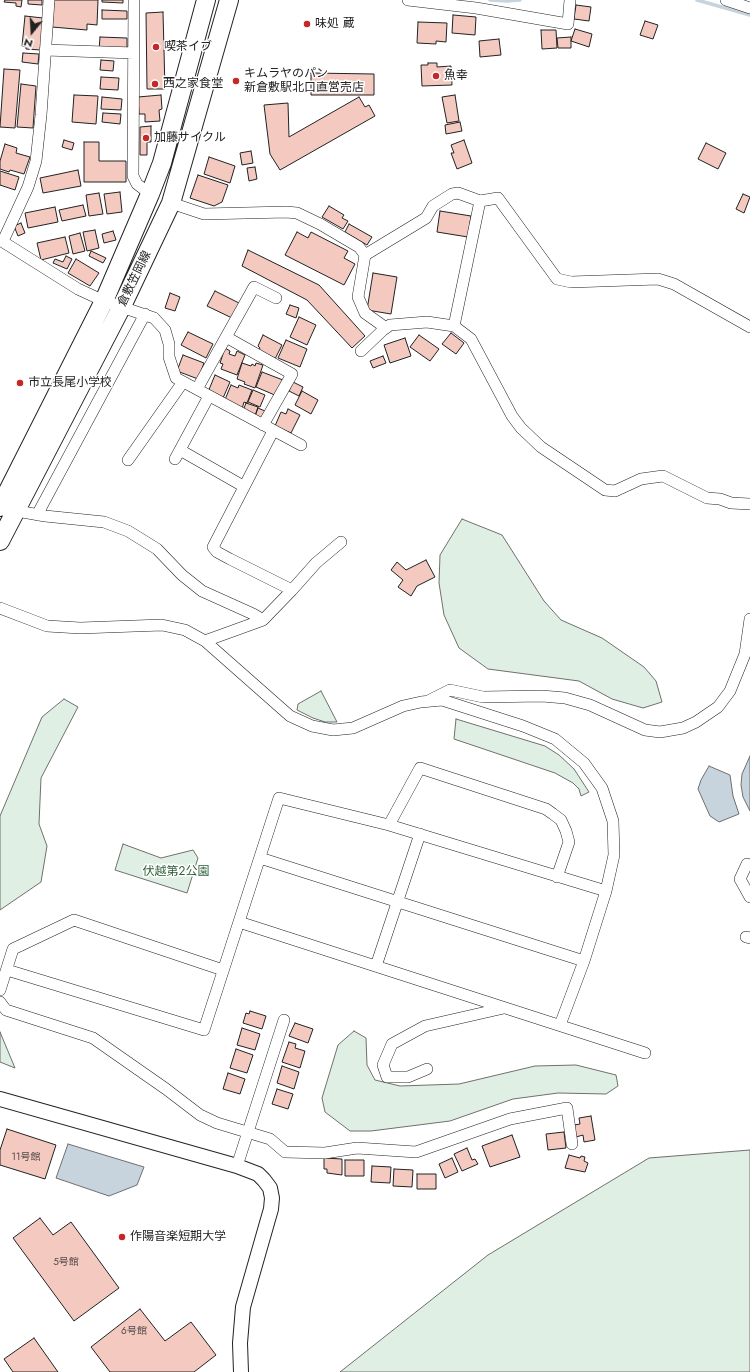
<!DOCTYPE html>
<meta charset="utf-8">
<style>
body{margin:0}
#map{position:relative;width:750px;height:1372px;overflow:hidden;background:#fff;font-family:Jost,sans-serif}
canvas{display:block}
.north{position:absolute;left:12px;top:12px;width:40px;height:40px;-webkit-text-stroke:3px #fff;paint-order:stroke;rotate:198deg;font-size:11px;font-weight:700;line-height:16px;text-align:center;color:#222}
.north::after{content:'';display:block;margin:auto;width:14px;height:18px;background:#222;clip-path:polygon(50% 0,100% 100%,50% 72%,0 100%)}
</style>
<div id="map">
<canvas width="750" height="1372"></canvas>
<div class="north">N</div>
</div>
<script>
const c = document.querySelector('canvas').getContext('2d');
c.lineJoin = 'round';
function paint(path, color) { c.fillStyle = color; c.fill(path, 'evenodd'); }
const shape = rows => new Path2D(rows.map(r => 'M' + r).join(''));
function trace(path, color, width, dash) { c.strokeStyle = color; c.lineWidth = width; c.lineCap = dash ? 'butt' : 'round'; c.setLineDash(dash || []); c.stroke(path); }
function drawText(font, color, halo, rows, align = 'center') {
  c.font = font + ' Jost,"Noto Sans JP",sans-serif'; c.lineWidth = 3; c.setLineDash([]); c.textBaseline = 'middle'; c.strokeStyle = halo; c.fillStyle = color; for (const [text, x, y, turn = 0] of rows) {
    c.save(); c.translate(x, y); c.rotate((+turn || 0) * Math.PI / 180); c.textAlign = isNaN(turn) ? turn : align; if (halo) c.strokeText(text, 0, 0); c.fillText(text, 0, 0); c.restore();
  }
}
const green = shape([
 [462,519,502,535,544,601,561,620,602,638,644,667,656,681,662,702,643,708,612,699,579,681,488,669,459,648,444,615,439,583,440,555,462,519],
 [321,691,337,722,325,722,313,718,297,710,298,704,321,691],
 [64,699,78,707,41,778,39,824,47,846,41,882,0,910,0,816,42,717,64,699],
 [456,719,545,746,559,755,574,769,589,792,581,796,579,789,573,783,555,773,454,739,456,719],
 [123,844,161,858,193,850,198,858,187,893,115,870,123,844],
 [354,1031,366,1038,367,1065,375,1080,400,1086,459,1084,535,1066,576,1065,616,1075,618,1086,606,1094,558,1093,513,1099,450,1121,371,1131,350,1131,325,1112,322,1098,338,1045,354,1031],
 [0,1032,15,1068,0,1062,0,1032],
 [750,1150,750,1372,340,1372,488,1255,649,1158,750,1150]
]);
paint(green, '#e0efe3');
trace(green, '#6f6f6f', 1);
const water = shape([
 [750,756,750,811,743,797,741,785,742,774,750,756],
 [709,766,730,775,733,796,739,814,719,822,710,816,698,789,701,780,709,766],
 [68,1144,144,1167,137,1185,109,1196,56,1178,68,1144]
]);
paint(water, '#c7d3dd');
trace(water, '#6f6f6f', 1);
trace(shape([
 [490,0,507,1,520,0],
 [697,0,750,15]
]), '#c7d3dd', 3.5);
const building = shape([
 [5,0,22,0,21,7,16,6,16,3,4,2,5,0],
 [28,0,42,0,42,5,28,4,28,0],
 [54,0,98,0,97,25,87,24,87,30,52,27,54,0],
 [102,0,123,0,123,3,102,2,102,0],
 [576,5,591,7,589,21,574,19,576,5],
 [102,10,127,11,127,19,102,19,102,10],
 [163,12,165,89,147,89,146,13,163,12],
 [453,15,476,17,475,35,452,33,453,15],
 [25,16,43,18,41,50,26,49,26,47,22,46,25,16],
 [645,21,658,25,653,39,640,35,645,21],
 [418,22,447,23,446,42,436,41,436,44,417,43,418,22],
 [575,29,592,34,589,47,571,41,575,29],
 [541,30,556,30,557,48,542,49,541,30],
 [100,37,127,38,127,52,99,51,100,37],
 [571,37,571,48,558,48,557,38,571,37],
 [499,39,501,55,480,57,479,41,499,39],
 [23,53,39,54,38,64,22,62,23,53],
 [101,60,114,61,113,71,100,70,101,60],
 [428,63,437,63,437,67,451,66,452,85,422,86,421,65,428,65,428,63],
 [4,69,20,70,15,128,0,127,4,69],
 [311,73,374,74,374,95,311,95,311,73],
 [101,77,119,78,118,90,100,89,101,77],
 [21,84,36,86,33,128,17,127,21,84],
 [74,95,98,96,96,124,72,122,74,95],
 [161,95,162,109,159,110,160,121,145,122,145,114,139,114,138,97,161,95],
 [455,95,459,121,447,123,442,97,455,95],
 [102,97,122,99,121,110,101,109,102,97],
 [359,97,365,107,369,105,375,116,280,170,270,154,264,105,288,103,289,137,359,97],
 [103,113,121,114,120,124,102,122,103,113],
 [460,122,462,131,446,134,445,125,460,122],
 [151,126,151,142,147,142,147,155,140,155,140,127,151,126],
 [64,140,74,143,72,150,62,147,64,140],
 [464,140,472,163,457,169,451,153,454,153,451,145,464,140],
 [84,142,99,142,99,161,126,161,126,182,84,182,84,142],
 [706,143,726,153,718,169,698,159,706,143],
 [5,144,17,148,16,153,30,157,24,174,10,170,9,172,0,169,0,161,5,144],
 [251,151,253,163,242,165,240,153,251,151],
 [209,157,235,166,230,183,204,174,209,157],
 [255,167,257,179,249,181,247,168,255,167],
 [78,170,81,186,43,193,40,178,78,170],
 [0,171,19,177,15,190,0,185,0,171],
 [198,175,228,185,222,202,214,206,190,198,198,175],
 [120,192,122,212,107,214,104,194,120,192],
 [99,193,103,214,89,216,86,195,99,193],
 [743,194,750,197,744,213,736,209,743,194],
 [83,205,86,216,62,221,59,210,83,205],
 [329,206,344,215,342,218,348,221,343,229,322,217,329,206],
 [55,207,58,222,28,228,25,213,55,207],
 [440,211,471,216,468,237,437,232,440,211],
 [21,223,25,233,18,236,14,226,21,223],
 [349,224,372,237,367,245,345,232,349,224],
 [95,230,99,248,87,251,83,232,95,230],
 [113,231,116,240,104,243,102,234,113,231],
 [297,232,308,238,311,232,348,251,344,258,355,264,344,285,285,255,297,232],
 [80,233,85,251,73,254,69,236,80,233],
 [65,237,69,253,41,260,37,243,65,237],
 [248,250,319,285,365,336,352,348,307,300,242,266,248,250],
 [91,251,106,258,103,263,89,256,91,251],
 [66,256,72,259,67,269,53,263,55,259,63,262,66,256],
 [76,259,99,273,90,286,68,273,76,259],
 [373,273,397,277,391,314,367,310,373,273],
 [215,291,239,303,232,318,207,306,215,291],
 [170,293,180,297,175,311,165,308,170,293],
 [290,305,299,308,296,318,286,314,290,305],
 [299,317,316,325,307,345,290,337,299,317],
 [188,332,213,344,206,358,181,345,188,332],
 [451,333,464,343,456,354,442,344,451,333],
 [263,335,282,345,274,361,259,350,260,348,258,346,263,335],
 [419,335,439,349,430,361,410,347,419,335],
 [405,338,411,356,390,363,384,345,405,338],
 [286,340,307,349,300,367,278,358,286,340],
 [225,348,230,351,229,354,235,356,237,351,245,355,237,375,221,369,223,364,220,363,225,348],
 [183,355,204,363,198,379,177,371,183,355],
 [383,356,386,363,373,368,370,361,383,356],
 [242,363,251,366,252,364,255,366,256,363,263,365,255,388,244,384,245,382,237,379,242,363],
 [262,372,283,380,277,396,256,387,262,372],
 [215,375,230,382,223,398,208,392,215,375],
 [293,382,303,387,299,396,289,391,293,382],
 [231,385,238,388,239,385,252,390,247,403,244,402,242,409,224,402,231,385],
 [253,390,265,395,260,407,248,402,253,390],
 [302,391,318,400,311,414,295,405,302,391],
 [246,403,258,407,255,416,243,411,246,403],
 [258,408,265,411,262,419,255,416,258,408],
 [288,409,300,415,291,433,275,426,281,412,286,414,288,409],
 [426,560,435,577,417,586,411,596,398,587,403,580,391,570,397,562,406,570,426,560],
 [250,1011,266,1016,262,1029,243,1023,246,1013,249,1014,250,1011],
 [295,1023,313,1029,308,1043,289,1036,295,1023],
 [242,1028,260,1034,255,1050,237,1045,242,1028],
 [289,1042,296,1044,295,1048,305,1051,300,1068,282,1062,289,1042],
 [236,1049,253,1055,247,1073,230,1068,236,1049],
 [282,1066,299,1072,294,1089,277,1083,282,1066],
 [228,1073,245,1079,240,1094,223,1089,228,1073],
 [277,1089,293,1094,288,1109,272,1104,277,1089],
 [591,1116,595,1140,584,1142,583,1135,576,1137,574,1125,580,1124,579,1118,591,1116],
 [7,1129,56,1145,45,1179,0,1165,0,1150,7,1129],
 [564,1132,566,1148,548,1150,546,1134,564,1132],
 [512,1135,520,1157,490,1167,482,1146,512,1135],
 [467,1148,472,1160,475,1159,478,1164,462,1171,454,1154,467,1148],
 [569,1155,580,1158,581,1156,585,1157,584,1161,588,1163,585,1172,565,1168,569,1155],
 [324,1158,342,1159,342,1175,327,1173,327,1169,324,1169,324,1158],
 [452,1158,458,1172,445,1178,439,1164,452,1158],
 [345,1160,364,1160,364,1176,345,1176,345,1160],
 [372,1166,391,1167,390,1183,371,1182,372,1166],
 [394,1169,413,1170,412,1187,393,1186,394,1169],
 [417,1174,436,1174,436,1189,417,1189,417,1174],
 [40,1218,53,1235,71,1222,119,1288,74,1321,13,1238,40,1218],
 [140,1309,165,1341,191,1322,216,1355,194,1372,110,1372,91,1347,140,1309],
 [34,1338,58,1372,13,1372,4,1359,34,1338]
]);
paint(building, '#f3c9c0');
trace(building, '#222', 1);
const minor = shape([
 [134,0,133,176,137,184,150,194],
 [408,0,476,8,568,24,570,0],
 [726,0,750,8],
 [45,50,134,53],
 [171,203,204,214,286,212,297,213,320,224,359,247,365,255,426,218,433,206,452,194,458,193,480,201],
 [0,240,78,289,104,301,154,318,165,330,169,344,169,357,176,378,301,445],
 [3,241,28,187,36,161,41,115,49,0],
 [365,255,358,297,365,313,386,328],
 [454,326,480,201,498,198,557,279,571,282,658,279,674,284,750,327],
 [361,351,383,330,390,325,427,322,454,326,471,339,512,416,521,428,541,447,605,490,615,491,641,479,663,476,707,498,720,499,731,503,750,504],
 [197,389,226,337],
 [263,425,292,374,226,337,254,287,276,298],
 [180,450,243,486],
 [175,459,209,396],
 [128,460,183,382],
 [17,511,45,516,104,522,128,531,157,549,182,575,202,591,253,614,263,620],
 [37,515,145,314],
 [292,590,316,563,341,542],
 [0,608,47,626,80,628,162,625,185,630,205,641,290,716,312,726,333,730,353,728,403,706,421,702,442,700,523,726,555,739,584,763,602,788,613,821,614,855,606,891,584,961,560,1025],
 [205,641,263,620,292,590,230,559,217,552,213,547,273,431],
 [430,700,450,690,483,697,542,696,565,698,590,705,645,730,660,732,683,728,696,722,718,707,730,691,745,654,750,619],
 [389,825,420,768,546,809,553,814,561,820,566,831,569,842,557,877],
 [260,858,584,961],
 [747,864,740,879,750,897],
 [239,922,645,1053],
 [746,937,750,938],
 [376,966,420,834],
 [7,970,204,1030,279,798,389,825,606,891],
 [0,990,13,949,74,920,223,970],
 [0,1002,6,1010,93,1038,166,1089,200,1115,217,1123,270,1139,285,1152,325,1153,357,1148,416,1152,510,1119,567,1108,572,1144],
 [427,1069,408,1077,387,1077,383,1065,392,1044,425,1026,504,1008],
 [237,1166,284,1020]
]);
const tertiary = shape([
 [0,1099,237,1166,258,1174,264,1180,270,1188,272,1198,271,1209,243,1307,240,1343,241,1372]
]);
const primary = shape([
 [0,507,104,301,150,194,162,163,206,0],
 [0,541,122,306,171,203,229,0]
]);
trace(minor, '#222', 12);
trace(tertiary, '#222', 16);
trace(primary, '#222', 20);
trace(minor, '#fff', 11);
trace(tertiary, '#fff', 14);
trace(primary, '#fff', 18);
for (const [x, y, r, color] of [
 [307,24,4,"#c62828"],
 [156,47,4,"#c62828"],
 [436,76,4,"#c62828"],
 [236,81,4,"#c62828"],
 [155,84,4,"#c62828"],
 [146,138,4,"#c62828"],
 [20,383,4,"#c62828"],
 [122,1237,4,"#c62828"]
]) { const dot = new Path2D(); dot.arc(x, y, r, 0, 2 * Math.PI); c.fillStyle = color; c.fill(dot); trace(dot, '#fff', 1.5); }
drawText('10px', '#564c4a', null, [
 ["11号館",26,1158],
 ["5号館",66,1263],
 ["6号館",134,1332]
]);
drawText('12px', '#222', '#fff', [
 ["味処 蔵",315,24],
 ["喫茶イブ",164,47],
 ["キムラヤのパン",244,74],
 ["新倉敷駅北口直営売店",244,88],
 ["魚幸",444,76],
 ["西之家食堂",163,84],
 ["加藤サイクル",154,138],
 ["市立長尾小学校",28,383],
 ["作陽音楽短期大学",130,1237]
], 'left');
drawText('12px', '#222', '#fff', [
 ["倉敷笠岡線",135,279,-64]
]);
drawText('12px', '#2f5e38', '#fff', [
 ["伏越第2公園",176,872]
]);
</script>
